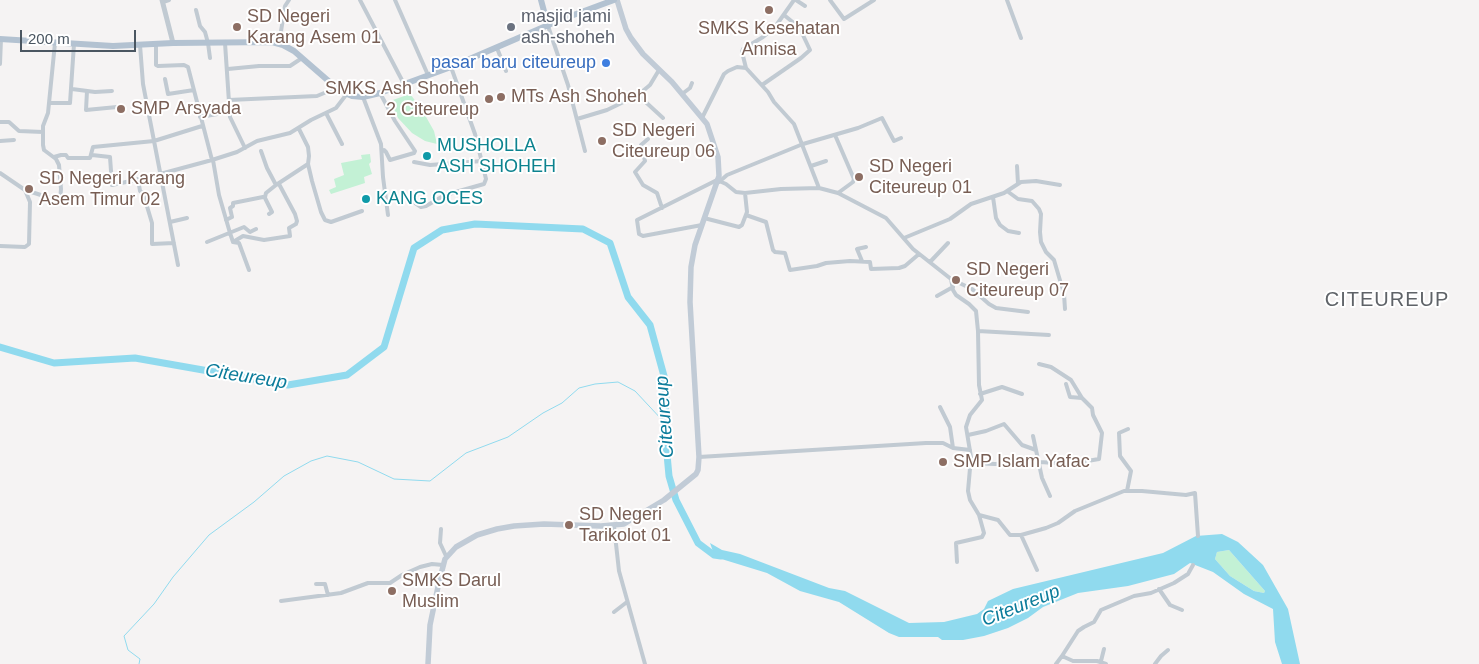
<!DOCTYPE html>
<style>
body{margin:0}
#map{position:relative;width:1479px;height:664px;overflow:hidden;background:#f5f3f3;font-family:Helvetica,sans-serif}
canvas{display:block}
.scale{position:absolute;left:20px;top:30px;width:116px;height:22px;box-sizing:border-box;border:2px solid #4a5661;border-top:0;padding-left:6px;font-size:15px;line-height:18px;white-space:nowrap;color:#4a5661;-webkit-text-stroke:4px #fff;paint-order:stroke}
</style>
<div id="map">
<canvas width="1479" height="664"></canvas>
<div class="scale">200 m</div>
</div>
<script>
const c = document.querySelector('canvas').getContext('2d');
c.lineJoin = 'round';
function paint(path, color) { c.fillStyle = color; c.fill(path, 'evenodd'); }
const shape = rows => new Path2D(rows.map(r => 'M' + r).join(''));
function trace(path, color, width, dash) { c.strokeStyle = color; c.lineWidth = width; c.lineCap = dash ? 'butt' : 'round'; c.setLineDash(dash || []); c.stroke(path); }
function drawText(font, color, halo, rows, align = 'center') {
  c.font = font + ' Helvetica,sans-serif'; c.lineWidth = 4; c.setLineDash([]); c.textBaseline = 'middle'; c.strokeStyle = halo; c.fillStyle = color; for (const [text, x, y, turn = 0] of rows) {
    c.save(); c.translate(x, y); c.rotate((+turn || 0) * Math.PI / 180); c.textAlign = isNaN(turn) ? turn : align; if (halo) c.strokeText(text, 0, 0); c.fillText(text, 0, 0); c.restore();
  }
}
paint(shape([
 [410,94,421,108,434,131,437,144,425,141,412,133,398,118,390,101],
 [370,154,371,162,369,164,372,174,364,177,365,183,331,194,329,190,336,187,334,179,344,175,341,163,362,159,361,155],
 [1229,550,1265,591,1264,593,1254,591,1230,576,1215,559,1217,552]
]), '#c3f1d5');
paint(shape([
 [1222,534,1238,542,1263,565,1288,609,1300,664,1282,664,1275,642,1273,609,1244,594,1213,572,1190,563,1174,574,1128,586,1078,593,1043,607,1028,618,1008,628,984,636,963,640,942,640,938,637,899,637,889,633,839,602,800,591,767,573,715,557,710,543,722,550,740,554,829,588,845,591,909,623,944,622,977,614,984,609,988,601,1013,589,1163,553,1196,536],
 [1229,550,1265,591,1264,593,1254,591,1230,576,1215,559,1217,552]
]), '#90daee');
trace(shape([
 [139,664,140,659,128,650,124,636,154,604,173,577,209,535,254,502,284,476,311,461,327,456,358,462,394,479,430,481,466,453,508,437,543,413,562,403,579,388,595,384,618,382,635,391,664,422]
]), '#90daee', 1);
trace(shape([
 [0,347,54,363,135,358,288,385,347,375,384,347,414,248,442,230,475,224,583,229,610,243,628,297,650,325,664,376,666,400,664,422,669,476,676,500,698,543,714,555,721,556]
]), '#90daee', 7);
trace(shape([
 [360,0,404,84],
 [395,0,428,75],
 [794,0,775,27,763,37,743,49,742,52,746,68,768,92,774,102,794,124,819,188],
 [796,0,805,6],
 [830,0,844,19,874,0],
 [1007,0,1021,38],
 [163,2,169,0],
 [196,10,200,26,205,32,208,43,210,58],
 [548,26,568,85,585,151],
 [225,43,230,117,245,148],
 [156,44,156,65,158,66,184,65,188,67,212,160],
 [279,44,285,6,289,0],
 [140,45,143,84,178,265],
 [497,48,506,71],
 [0,64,1,39],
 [228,69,259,66,290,66,302,58],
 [165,79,168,94,194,90],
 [762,85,801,58,810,50,801,31,795,24,784,15],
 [72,89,95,92,112,91],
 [87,91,86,110,117,107],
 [380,93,395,121,415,151,414,153,390,160,386,152,384,150,382,151],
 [682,94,690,88,692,83],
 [638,95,663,118],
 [363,97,381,144,383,177,388,215],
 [229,100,317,96,336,88],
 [49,103,70,103,74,44],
 [136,108,148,107],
 [326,113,342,144],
 [200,117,229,112],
 [702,118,724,74,728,71,737,67,746,68],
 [577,119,607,110,638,95,650,85,659,70],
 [0,122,9,122,19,131,43,132],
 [299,129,308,147,309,156,308,164,312,181,321,212,325,220,331,222,362,211],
 [835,135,854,179,853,182,838,193],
 [648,139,641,145,645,161,635,172,643,185,657,193,662,208],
 [0,141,14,140],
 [261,151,267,168,276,185,308,164],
 [92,155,110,157,112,185,149,177,212,160,237,152,257,141,290,133,311,120,336,108,346,95],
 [54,157,61,155,66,155,68,158,90,158,93,147,154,141,202,126],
 [213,160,219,195,230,233,233,242,239,243,249,270],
 [414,162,430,165,482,161],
 [811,166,826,161],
 [1017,166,1018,184],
 [0,173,25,190,30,202,29,244,25,247,0,246],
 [138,179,140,191,143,193,152,223,152,244,174,243],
 [719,182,727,175,803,144,858,128,882,118,894,141,901,138],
 [25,190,60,201,61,189,59,165,56,159,44,150,43,145,43,126,48,113,55,43],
 [1007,191,1018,199,1032,201,1039,209,1041,214,1040,232,1041,242,1046,252,1054,260,1064,294,1065,309],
 [265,197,266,193,276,185],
 [993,197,996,218,1000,225,1008,231,1019,233],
 [415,203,421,207,426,206,445,195,484,184,486,179,475,134,451,67],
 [746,215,766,222,773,250,775,252,785,253,790,270,817,266,826,263,850,261,870,262,871,269,899,268,905,266,919,254],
 [704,218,739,227,742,225,747,212,745,193],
 [226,220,232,217,230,208,233,206,233,203,263,197,265,198,272,212,269,214],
 [170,222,187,218],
 [702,225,643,236,639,234,637,220,717,180,726,184,736,192,745,193,781,189,819,188,838,193,886,218,913,249,951,279,953,290,956,295,969,304,976,311,978,331,979,385,982,400,970,415,966,427,971,457,968,491,970,500,979,515,998,520,1010,535,1021,535,1046,528,1058,523,1075,511,1124,491,1142,491,1186,495,1195,493,1198,536],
 [904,238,950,219,971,204,1004,193,1021,182,1036,181,1060,185],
 [207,242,244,227,250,232,256,229],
 [233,242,243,236,264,240,290,236,289,228,296,224,297,221,295,214,279,184],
 [862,261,857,249,866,247],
 [930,262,948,243],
 [951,279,972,289,989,304,996,308,1028,312],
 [937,296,953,287],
 [978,331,1049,335],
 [1066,384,1070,397,1082,398],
 [980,394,1002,387,1022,394],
 [940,407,950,427,953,448],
 [968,435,986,431,1004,424,1022,445,1036,450],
 [1033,436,1042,478,1050,496],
 [699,457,926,443,943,443,953,448,970,450],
 [970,463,995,464,1040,462,1070,464,1099,459,1102,433,1093,415,1092,408,1082,398,1071,380,1051,367,1039,364],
 [1127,491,1131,471,1120,456,1119,433,1128,429],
 [614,526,619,571,645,664],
 [441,529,440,543,446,556],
 [1021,535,1037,570],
 [957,562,956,543,982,537,984,533,979,515],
 [316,584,325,584,328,595],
 [1159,589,1170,605,1182,610],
 [281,601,341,593,368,583,390,583,402,575,420,567,432,564,443,565],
 [614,612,627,602],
 [1062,656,1078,631,1084,627,1094,622,1101,610,1134,596,1151,593,1174,583,1188,574,1193,565],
 [1101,661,1104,649],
 [1056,664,1062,656,1073,661,1097,661,1106,664],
 [1155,664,1161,656,1168,650]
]), '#c1cad2', 4);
trace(shape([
 [162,0,173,43]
]), '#c1cad2', 5);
trace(shape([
 [428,664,430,625,439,582,445,559,456,547,477,535,497,529,514,526,544,524,601,526,624,524,664,500,696,474,698,470,699,457,690,302,691,267,695,245,719,176,718,157,707,124,672,82,643,54,631,38,626,29,617,0]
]), '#c1cbd6', 5.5);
trace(shape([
 [541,0,548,26],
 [0,39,113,46,173,43,272,42,283,45,294,51,340,91,352,96,363,97,380,93,451,67,560,20,614,0]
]), '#b3c2d1', 6);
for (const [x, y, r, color] of [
 [769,10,5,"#8d6e63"],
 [237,27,5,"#8d6e63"],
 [511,27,5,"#6b7280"],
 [606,63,5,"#3f7fe0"],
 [501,97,5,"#8d6e63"],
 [489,99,5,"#8d6e63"],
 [121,109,5,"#8d6e63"],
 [602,141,5,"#8d6e63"],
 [427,156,5,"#0f9aa8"],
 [859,177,5,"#8d6e63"],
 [29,189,5,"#8d6e63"],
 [366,199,5,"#0f9aa8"],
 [956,280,5,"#8d6e63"],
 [943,462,5,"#8d6e63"],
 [569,525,5,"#8d6e63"],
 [392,591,5,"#8d6e63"]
]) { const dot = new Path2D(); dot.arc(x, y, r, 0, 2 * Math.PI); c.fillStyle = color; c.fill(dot); trace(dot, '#fff', 2); }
drawText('18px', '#785e54', '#fff', [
 ["SD Negeri",247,17],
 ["Karang Asem 01",247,38],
 ["SMKS Kesehatan",769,29,"center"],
 ["Annisa",769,50,"center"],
 ["SMKS Ash Shoheh",479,89,"right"],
 ["2 Citeureup",479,110,"right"],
 ["MTs Ash Shoheh",511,97],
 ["SMP Arsyada",131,109],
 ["SD Negeri",612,131],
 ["Citeureup 06",612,152],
 ["SD Negeri",869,167],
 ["Citeureup 01",869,188],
 ["SD Negeri Karang",39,179],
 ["Asem Timur 02",39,200],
 ["SD Negeri",966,270],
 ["Citeureup 07",966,291],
 ["SMP Islam Yafac",953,462],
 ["SD Negeri",579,515],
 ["Tarikolot 01",579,536],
 ["SMKS Darul",402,581],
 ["Muslim",402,602]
], 'left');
drawText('18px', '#5b616d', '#fff', [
 ["masjid jami",521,17],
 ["ash-shoheh",521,38]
], 'left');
drawText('18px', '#366cbe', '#fff', [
 ["pasar baru citeureup",596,63]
], 'right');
drawText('18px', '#0d838f', '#fff', [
 ["MUSHOLLA",437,146],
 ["ASH SHOHEH",437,167],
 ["KANG OCES",376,199]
], 'left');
drawText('italic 19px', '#0c7c9b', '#fff', [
 ["Citeureup",246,377,9],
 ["Citeureup",665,417,-94],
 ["Citeureup",1021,606,-22]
]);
c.letterSpacing = '1px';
drawText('20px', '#5f6368', '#fff', [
 ["CITEUREUP",1387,300]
]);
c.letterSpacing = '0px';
</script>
